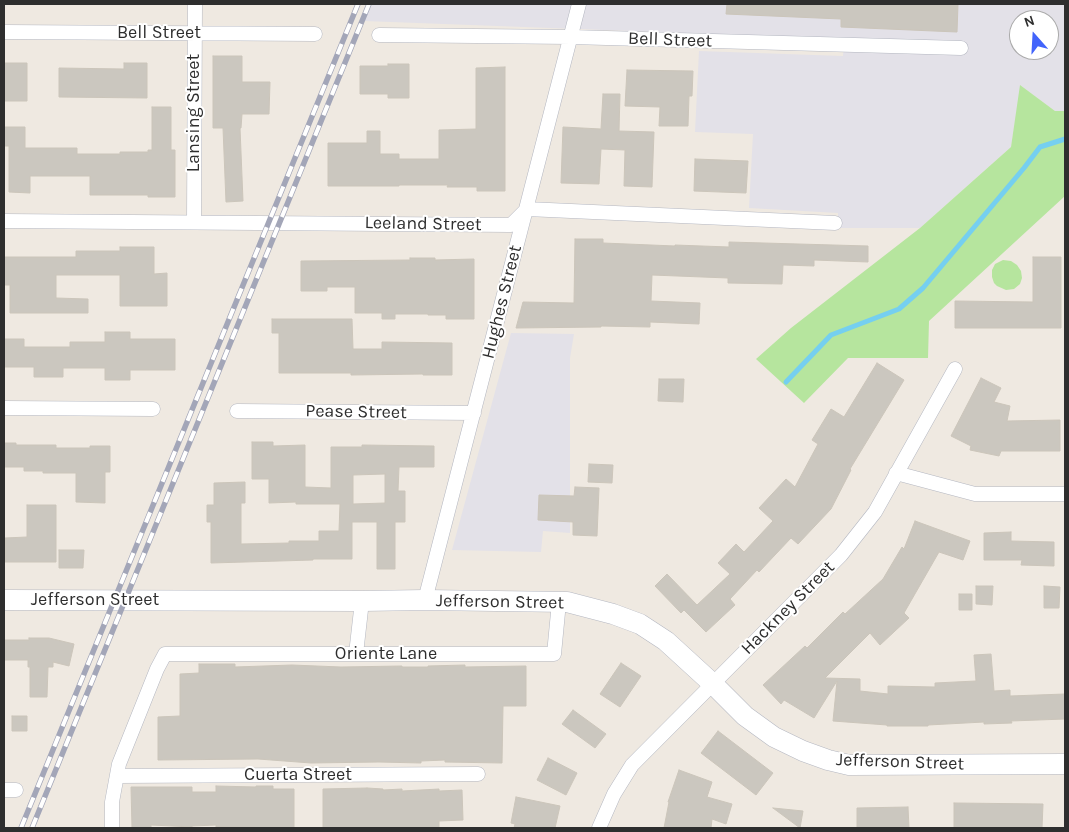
<!DOCTYPE html>
<style>
body{margin:0}
#map{position:relative;width:1069px;height:832px;overflow:hidden;background:#efe9e1;font-family:Karla,sans-serif}
canvas{display:block}
.frame{position:absolute;inset:0;border:5px solid #2e2e2e;pointer-events:none}
.north{position:absolute;left:1009px;top:10px;width:50px;height:50px;box-sizing:border-box;background:#fff;border:1px solid #ababab;border-radius:50%;rotate:341deg;font-size:14px;font-weight:700;line-height:20px;text-align:center;color:#2e2e2e}
.north::after{content:'';display:block;margin:auto;width:18px;height:22px;background:#4264fb;clip-path:polygon(50% 0,100% 100%,50% 72%,0 100%)}
</style>
<div id="map">
<canvas width="1069" height="832"></canvas>
<div class="frame"></div>
<div class="north">N</div>
</div>
<script>
const c = document.querySelector('canvas').getContext('2d');
c.lineJoin = 'round';
function paint(path, color) { c.fillStyle = color; c.fill(path, 'evenodd'); }
const shape = rows => new Path2D(rows.map(r => 'M' + r).join(''));
function trace(path, color, width, dash) { c.strokeStyle = color; c.lineWidth = width; c.lineCap = dash ? 'butt' : 'round'; c.setLineDash(dash || []); c.stroke(path); }
function drawText(font, color, halo, rows, align = 'center') {
  c.font = font + ' Karla,sans-serif'; c.lineWidth = 4; c.setLineDash([]); c.textBaseline = 'middle'; c.strokeStyle = halo; c.fillStyle = color; for (const [text, x, y, turn = 0] of rows) {
    c.save(); c.translate(x, y); c.rotate((+turn || 0) * Math.PI / 180); c.textAlign = isNaN(turn) ? turn : align; if (halo) c.strokeText(text, 0, 0); c.fillText(text, 0, 0); c.restore();
  }
}
paint(shape([
 [372,4,1065,4,1065,111,1055,111,1021,86,1011,147,920,228,838,228,838,213,749,208,753,134,695,132,699,51,843,56,844,39,364,21],
 [1019,20,1049,20,1049,50,1019,50],
 [511,333,574,334,570,358,570,533,543,531,541,552,452,550]
]), '#e3e1e8');
paint(shape([
 [1020,85,1055,111,1065,111,1065,196,929,321,928,358,848,358,804,403,756,359,791,328,920,228,1011,147],
 [1003,260,1011,261,1017,265,1021,271,1022,278,1020,284,1014,289,1006,290,997,286,994,283,992,277,992,270,995,264]
]), '#b6e59e');
trace(shape([
 [786,382,831,335,899,309,923,288,1024,168,1040,147,1065,139]
]), '#75cff0', 5);
const building = shape([
 [727,4,958,4,957,32,841,27,841,19,726,14,727,4],
 [213,56,242,56,242,82,270,82,269,114,242,114,241,128,240,128,243,201,226,202,223,128,213,128,213,56],
 [4,63,27,63,27,101,4,101,4,63],
 [124,63,147,63,147,98,59,97,59,68,124,69,124,63],
 [388,64,409,64,409,98,388,98,388,94,360,94,360,66,388,66,388,64],
 [505,67,505,191,477,191,477,187,447,187,448,185,399,185,399,186,328,186,328,143,367,143,367,131,380,131,380,154,399,154,399,159,439,159,439,130,476,129,476,68,505,67],
 [627,70,693,71,692,96,689,96,688,126,659,126,660,107,625,106,627,70],
 [603,94,620,94,619,131,654,132,652,187,624,186,625,150,601,149,599,184,561,183,563,127,601,129,603,94],
 [152,107,171,107,171,150,175,150,175,197,148,197,148,195,90,195,90,176,30,176,30,193,9,192,9,146,4,146,4,127,25,127,25,148,77,148,77,154,120,154,120,152,148,152,148,150,152,150,152,107],
 [695,159,748,161,746,193,694,191,695,159],
 [575,239,603,239,603,243,675,246,675,245,729,247,729,242,868,246,868,262,814,260,814,266,783,265,782,284,728,283,728,278,652,275,651,301,700,303,699,324,650,322,650,327,601,326,601,327,516,328,523,302,574,303,575,239],
 [120,247,154,247,154,274,167,273,167,306,120,306,120,275,56,275,56,298,88,299,88,313,10,313,10,285,4,285,4,257,76,257,76,251,120,251,120,247],
 [1033,257,1061,257,1061,328,955,328,955,301,1033,302,1033,257],
 [410,258,435,258,435,260,474,259,474,319,446,319,446,315,428,315,428,314,395,314,395,319,382,319,382,313,355,313,355,287,327,287,327,291,301,291,301,261,410,260,410,258],
 [272,319,352,319,353,349,382,349,382,342,452,343,452,375,423,375,423,374,351,375,351,373,279,373,279,333,272,333,272,319],
 [105,332,130,332,130,339,175,339,175,370,130,370,130,380,105,380,105,368,63,368,63,377,34,377,34,367,4,367,4,339,24,339,24,347,70,347,70,342,105,342,105,332],
 [877,363,904,380,850,469,851,470,831,509,798,544,791,538,759,572,757,570,730,599,735,605,706,632,684,610,681,613,655,586,667,574,697,605,730,574,718,563,736,544,744,552,773,521,759,508,786,479,795,487,818,444,812,440,831,409,844,417,877,363],
 [981,378,1001,388,994,402,1010,406,1007,421,1060,420,1060,451,1001,451,999,456,970,450,971,446,951,436,981,378],
 [659,379,684,379,683,402,658,401,659,379],
 [252,442,273,442,273,446,305,445,305,487,331,488,331,447,362,447,362,445,434,446,434,467,399,467,398,491,405,491,405,522,395,522,395,569,377,569,377,522,352,522,352,559,313,559,313,560,211,563,211,522,207,522,207,505,214,505,214,483,245,482,245,503,241,503,241,544,289,543,289,541,319,541,319,531,339,531,340,504,296,504,296,502,269,503,269,479,252,479,252,442],
 [385,474,385,503,353,504,353,475,385,474],
 [4,443,16,443,16,445,56,445,56,448,90,448,90,446,110,446,110,472,105,472,105,503,76,502,76,473,43,473,43,471,24,471,24,467,4,467,4,443],
 [589,464,613,465,612,483,588,482,589,464],
 [575,487,599,488,597,536,573,535,573,522,538,520,539,495,574,496,575,487],
 [27,505,56,505,56,562,5,562,5,538,27,537,27,505],
 [915,521,970,541,963,560,939,552,904,613,909,618,880,645,870,633,825,678,860,679,860,691,888,694,888,686,935,687,935,683,976,681,974,655,991,654,994,691,1010,690,1010,696,1065,694,1065,719,1011,721,1012,723,984,724,984,722,928,725,928,726,887,726,887,725,833,721,837,681,814,718,784,700,781,704,763,685,805,646,807,648,843,612,845,614,883,579,902,547,904,549,915,521],
 [1011,532,1011,541,1054,542,1054,566,1021,565,1022,560,984,560,984,533,1011,532],
 [59,550,84,550,83,568,59,568,59,550],
 [976,586,993,586,992,605,976,604,976,586],
 [1044,586,1060,587,1059,608,1044,608,1044,586],
 [959,594,972,594,972,610,959,610,959,594],
 [29,638,49,638,74,644,69,666,53,662,53,667,48,667,47,697,30,697,30,667,28,667,28,660,4,660,4,640,29,640,29,638],
 [621,663,641,676,620,707,600,694,621,663],
 [199,664,235,664,235,667,292,665,341,667,402,666,402,667,428,667,428,666,465,665,465,667,526,666,526,706,503,706,502,763,445,762,445,760,421,761,421,763,379,762,311,763,258,759,158,760,158,717,180,716,180,674,199,673,199,664],
 [573,710,606,734,595,748,562,724,573,710],
 [12,716,27,716,27,731,12,731,12,716],
 [718,731,773,773,756,795,701,753,718,731],
 [548,758,577,773,566,795,537,780,548,758],
 [679,770,712,782,707,797,732,804,726,824,712,819,711,828,664,828,669,802,668,802,679,770],
 [216,786,256,787,256,786,273,786,273,789,294,789,294,828,216,827,216,825,192,826,192,827,151,825,151,828,132,828,131,787,192,787,192,792,216,792,216,786],
 [367,788,383,789,383,790,402,789,402,791,439,789,439,791,462,790,463,820,439,821,439,828,323,828,323,789,367,788],
 [516,797,560,806,555,828,514,828,515,824,511,823,516,797],
 [954,803,1043,804,1042,828,954,828,954,803],
 [908,807,909,828,857,828,857,808,908,807],
 [773,808,803,811,800,828,773,808]
]);
paint(building, '#cbc7bf');
trace(building, '#cbc5ba', 1);
const street = shape([
 [4,32,315,34],
 [379,35,571,37,961,48],
 [4,221,511,225,527,209,835,223],
 [194,222,195,4],
 [4,408,153,409],
 [237,411,474,413],
 [896,473,975,494,1065,494],
 [425,600,579,4],
 [356,654,362,601],
 [117,776,478,774],
 [4,790,16,790],
 [112,828,112,802,119,764,157,669,165,654,554,654,559,602],
 [599,828,614,794,632,765,841,555,875,512,955,369]
]);
const secondary = shape([
 [4,600,362,601,425,600,567,602,613,614,640,624,666,641,713,684,745,716,774,737,803,751,828,760,849,765,1065,764]
]);
trace(street, '#b4b7c1', 15);
trace(secondary, '#b4b7c1', 21);
trace(street, '#fff', 14);
trace(secondary, '#fff', 20);
const rail = shape([
 [21,828,358,4],
 [32,828,369,4]
]);
trace(rail, '#a3a6b8', 5.5);
trace(rail, '#fff', 4, [11]);
drawText('18px', '#2e2e2e', '#fff', [
 ["Bell Street",159,33],
 ["Bell Street",670,40,2],
 ["Lansing Street",194,113,-90],
 ["Leeland Street",423,224,1],
 ["Hughes Street",502,302,-76],
 ["Pease Street",356,412,1],
 ["Jefferson Street",95,600],
 ["Jefferson Street",500,602,1],
 ["Hackney Street",788,608,-45],
 ["Oriente Lane",386,654],
 ["Jefferson Street",900,762,2],
 ["Cuerta Street",298,775]
]);
</script>
